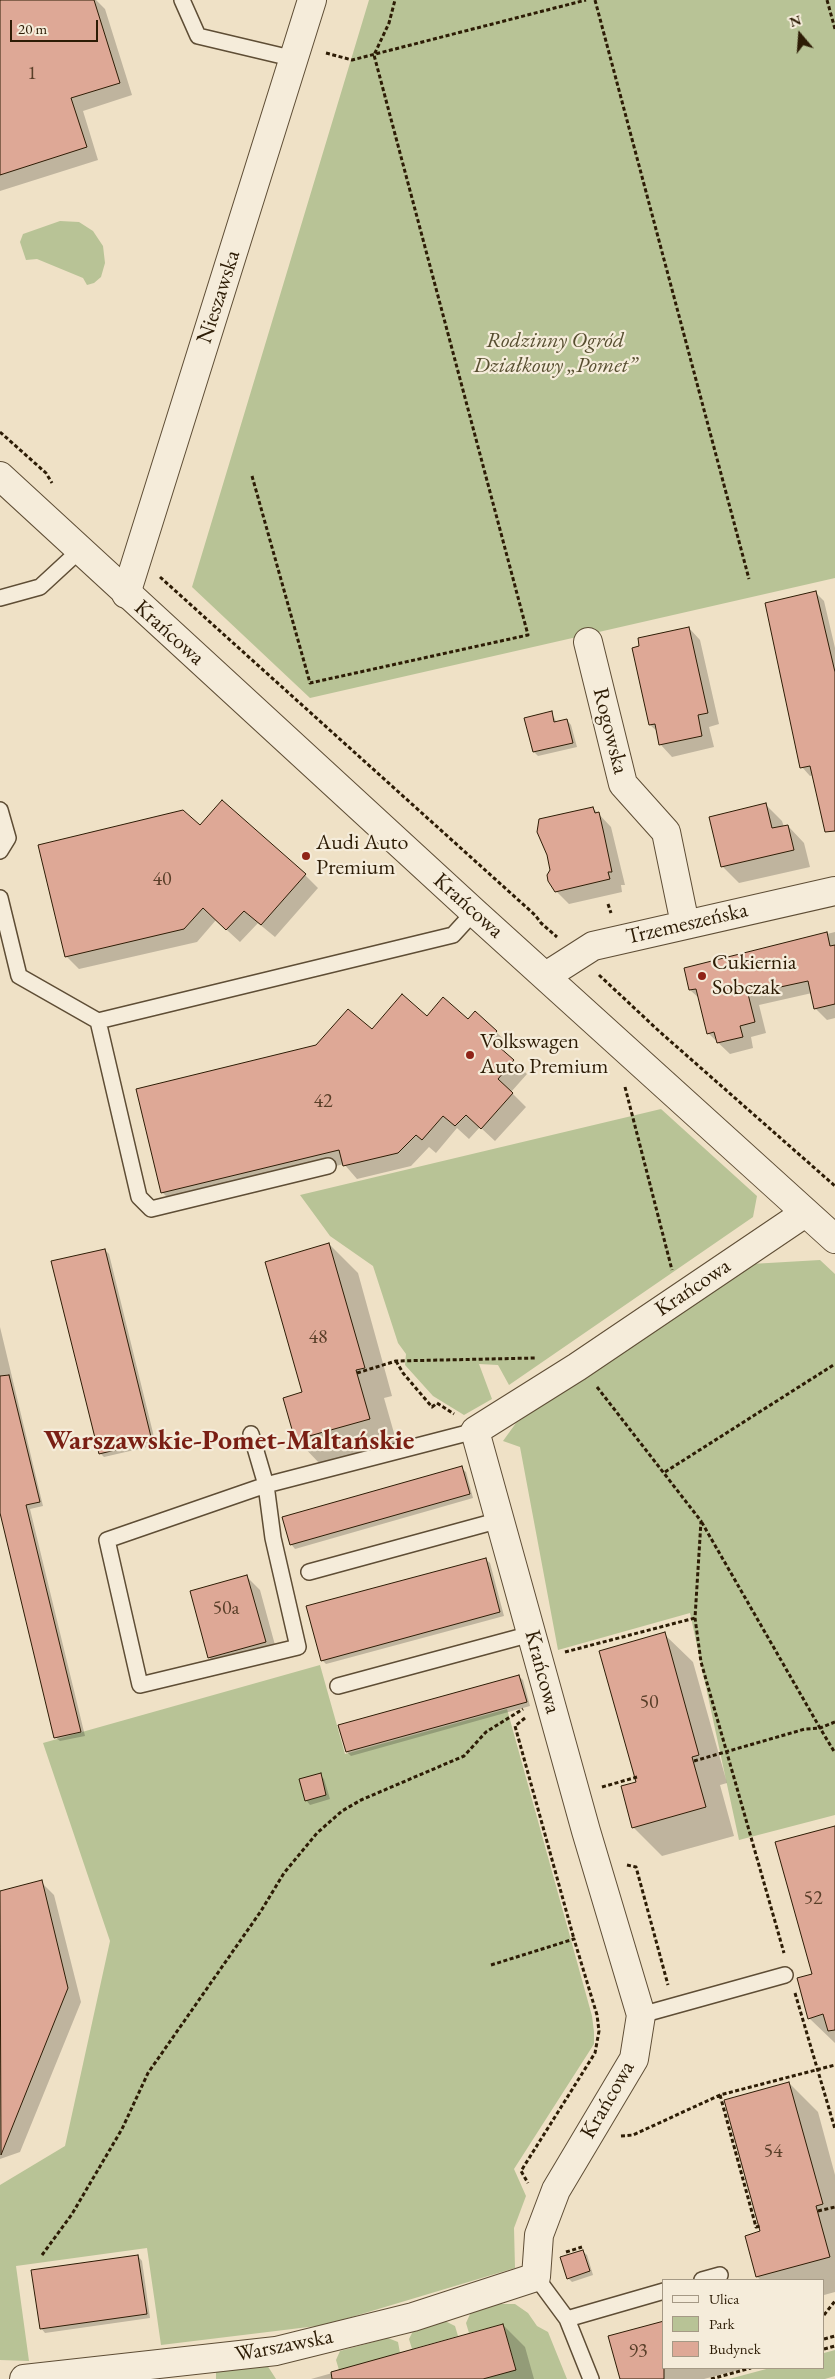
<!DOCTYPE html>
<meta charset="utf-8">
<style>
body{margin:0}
#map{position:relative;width:835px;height:2379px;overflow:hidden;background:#efe1c6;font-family:"EB Garamond",serif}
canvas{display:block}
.legend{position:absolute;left:662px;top:2279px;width:162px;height:90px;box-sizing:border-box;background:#f5ecda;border:1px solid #a59985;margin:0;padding:6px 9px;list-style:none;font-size:15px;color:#2d1c05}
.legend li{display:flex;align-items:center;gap:10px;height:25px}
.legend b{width:25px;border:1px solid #a59985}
.north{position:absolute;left:775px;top:10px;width:50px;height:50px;-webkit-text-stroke:4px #f5ecda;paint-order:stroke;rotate:342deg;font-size:14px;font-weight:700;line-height:20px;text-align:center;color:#2d1c05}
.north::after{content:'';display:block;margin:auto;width:18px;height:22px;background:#2d1c05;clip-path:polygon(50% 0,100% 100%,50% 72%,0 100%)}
.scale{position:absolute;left:10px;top:20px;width:88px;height:22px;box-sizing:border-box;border:2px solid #2d1c05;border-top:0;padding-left:6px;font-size:15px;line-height:18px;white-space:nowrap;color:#2d1c05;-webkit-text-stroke:4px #f5ecda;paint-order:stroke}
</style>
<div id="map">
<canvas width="835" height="2379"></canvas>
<ul class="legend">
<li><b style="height:6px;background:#f5ecda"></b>Ulica</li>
<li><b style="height:14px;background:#b8c396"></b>Park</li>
<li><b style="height:14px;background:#dea896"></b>Budynek</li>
</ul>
<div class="north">N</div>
<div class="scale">20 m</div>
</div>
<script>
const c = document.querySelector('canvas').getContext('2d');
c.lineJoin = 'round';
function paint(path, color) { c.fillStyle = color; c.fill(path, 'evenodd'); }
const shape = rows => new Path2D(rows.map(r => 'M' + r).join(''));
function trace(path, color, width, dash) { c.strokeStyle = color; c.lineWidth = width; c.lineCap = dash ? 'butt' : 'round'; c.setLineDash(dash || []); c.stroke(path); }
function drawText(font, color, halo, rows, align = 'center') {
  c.font = font + ' "EB Garamond",serif'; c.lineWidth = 4.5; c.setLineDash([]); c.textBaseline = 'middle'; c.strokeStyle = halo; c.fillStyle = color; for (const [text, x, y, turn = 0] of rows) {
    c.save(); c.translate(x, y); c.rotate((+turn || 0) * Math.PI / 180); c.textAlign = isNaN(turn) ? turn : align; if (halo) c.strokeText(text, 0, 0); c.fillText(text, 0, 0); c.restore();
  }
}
paint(shape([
 [369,0,835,0,835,578,310,698,192,587],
 [60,221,79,222,93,231,103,246,105,263,101,277,94,283,87,285,83,278,37,259,26,260,20,242,23,234],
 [661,1109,757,1196,753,1217,509,1385,498,1365,479,1364,492,1399,464,1415,433,1396,405,1365,406,1354,398,1343,373,1266,330,1236,300,1195],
 [820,1260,835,1274,835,1815,739,1840,690,1613,558,1650,520,1447,503,1441,516,1423,751,1264],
 [320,1665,345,1754,507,1709,592,2016,594,2032,594,2044,514,2169,526,2196,514,2228,515,2268,325,2325,161,2345,147,2248,16,2266,29,2361,0,2360,0,2185,65,2146,110,1941,43,1743],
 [498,2304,515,2304,528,2313,537,2326,548,2332,567,2379,483,2379,516,2369,503,2324,469,2333,466,2323,471,2312],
 [445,2321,455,2326,458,2336,412,2349,409,2339,414,2329],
 [388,2338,398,2342,400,2353,339,2370,336,2360,340,2351],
 [835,2350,835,2376,825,2379,729,2379,770,2368,824,2368,824,2353],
 [267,2365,276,2379,216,2379,216,2372]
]), '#b8c396');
paint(shape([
 [0,0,96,0,105,9,132,95,83,111,98,160,0,191],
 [816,593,824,601,835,648,835,817,814,775,810,776,802,767],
 [689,628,700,640,719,724,709,727,714,747,672,757,661,745,658,732,650,725],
 [551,712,557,723,567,720,571,725,577,747,538,756,534,752],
 [765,804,782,821,784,827,788,826,804,843,810,867,739,883,722,866],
 [593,808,611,827,625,885,621,885,622,892,569,904,556,891,551,870],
 [200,826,305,875,318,888,275,937,258,923,240,942,216,920,197,942,79,969,66,956],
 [835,932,835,1018,827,1020,815,1008,812,993,759,1005,766,1033,751,1037,753,1048,730,1054,708,1033,700,999,690,990,685,969],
 [427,1018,468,1021,496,1032,510,1045,503,1052,527,1074,511,1092,526,1107,495,1141,480,1127,469,1139,457,1128,436,1153,429,1147,411,1166,357,1179,344,1164,175,1205,162,1192,316,1046],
 [329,1244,358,1273,392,1396,384,1398,398,1447,324,1468,296,1439],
 [105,1250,109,1254,156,1445,104,1457,100,1453],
 [0,1327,43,1506,30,1509,85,1736,60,1741,55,1737,0,1506],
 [461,1468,466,1472,473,1498,295,1549,291,1544],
 [485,1559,490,1563,504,1616,326,1664,322,1660],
 [247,1577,260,1590,278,1656,222,1671,209,1657],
 [664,1634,693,1662,727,1783,720,1785,734,1836,662,1856,633,1827,638,1783],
 [518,1676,523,1680,530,1706,351,1756,347,1752],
 [320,1775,324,1779,330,1799,310,1805,306,1800],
 [835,1827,835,2043,809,2018],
 [41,1882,54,1895,81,2002,20,2152,0,2159,0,1893],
 [789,2083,818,2112,835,2175,835,2292,824,2295,824,2280,761,2280,757,2277,746,2237,762,2232],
 [582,2251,587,2255,593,2275,572,2282,568,2278],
 [138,2256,142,2261,150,2318,45,2333,41,2328],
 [503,2325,525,2347,534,2379,311,2379],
 [664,2368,745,2368,704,2379,621,2379]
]), '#0003');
const building = shape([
 [0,0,94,0,120,83,71,98,87,147,0,175,0,0],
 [816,591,835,672,835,831,825,832,810,766,800,768,765,603,816,591],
 [689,627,708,713,698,715,702,736,659,745,655,724,649,725,632,648,639,646,638,638,689,627],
 [552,711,554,722,567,719,573,743,533,752,524,718,552,711],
 [222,800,306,874,261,925,244,911,226,930,203,908,184,929,65,957,38,845,183,810,200,825,222,800],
 [766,803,772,828,788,825,794,850,721,867,709,817,766,803],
 [593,807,595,813,599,812,604,834,612,872,608,872,610,879,555,892,548,881,547,875,550,870,547,855,537,832,539,819,593,807],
 [827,932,830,946,835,945,835,1004,814,1009,808,981,748,994,755,1022,740,1026,743,1037,717,1043,714,1032,707,1034,696,989,689,990,684,968,827,932],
 [402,994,427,1016,443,997,468,1019,475,1011,497,1031,490,1039,514,1060,498,1079,513,1093,481,1129,466,1115,455,1126,443,1116,422,1140,416,1135,398,1153,343,1166,339,1150,161,1193,136,1089,316,1045,348,1009,372,1029,402,994],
 [329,1243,365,1368,356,1370,370,1419,295,1440,283,1398,302,1392,265,1262,329,1243],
 [105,1249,152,1441,99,1454,51,1261,105,1249],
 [9,1375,40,1502,26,1505,81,1732,54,1738,0,1513,0,1376,9,1375],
 [462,1466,470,1494,290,1545,282,1517,462,1466],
 [486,1558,500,1612,321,1661,306,1606,486,1558],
 [247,1575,266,1642,208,1658,190,1591,247,1575],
 [665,1632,699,1755,692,1757,706,1807,632,1828,621,1786,636,1782,599,1651,665,1632],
 [519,1675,527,1702,346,1752,338,1725,519,1675],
 [321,1773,326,1795,305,1801,299,1779,321,1773],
 [835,1826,835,2030,828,2031,823,2014,808,2019,797,1978,812,1974,775,1842,835,1826],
 [42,1880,68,1988,1,2155,0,1891,42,1880],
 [789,2082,823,2204,816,2206,830,2257,756,2277,745,2236,760,2231,724,2100,789,2082],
 [583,2250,590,2271,567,2279,560,2257,583,2250],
 [138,2255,147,2314,40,2329,31,2270,138,2255],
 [664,2321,664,2379,620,2379,608,2336,664,2321],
 [503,2324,516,2370,483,2379,332,2379,331,2372,503,2324]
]);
paint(building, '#dea896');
trace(building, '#2d1c05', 1);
const service = shape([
 [182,0,198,36,295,59],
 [0,598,40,587,79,551],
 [0,810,8,838,0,851],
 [0,898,19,976,98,1021,453,935,474,912],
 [98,1021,139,1197,151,1209,328,1166],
 [251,1434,266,1485,475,1431],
 [266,1485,273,1538,298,1647,140,1685,107,1540,266,1485],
 [309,1572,500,1520],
 [338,1686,531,1634],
 [641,2015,785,1975],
 [536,2277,567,2319,591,2379],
 [702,2280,720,2275],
 [567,2319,664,2291]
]);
const minor = shape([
 [126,594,312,0],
 [588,642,623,784,666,832,685,924],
 [546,976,593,946,835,891],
 [24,2379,276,2351,413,2317,536,2277,539,2235,556,2190,634,2059,641,2015,586,1831,475,1431,577,1367,805,1213]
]);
const tertiary = shape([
 [0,476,474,912,835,1239]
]);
trace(service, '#5e4d35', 18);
trace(minor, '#5e4d35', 30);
trace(tertiary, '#5e4d35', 30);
trace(shape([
 [595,0,749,579],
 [827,0,835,29],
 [326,53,352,60,586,0],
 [0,432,46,473,52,483],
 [252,476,310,683,528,635,374,55,389,23,395,0],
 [160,577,535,915,541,923,557,937],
 [608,904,611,913],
 [599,975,660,1032,835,1186],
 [625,1087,672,1270],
 [396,1361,403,1373,432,1407,437,1403,454,1414],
 [357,1373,396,1361,535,1358],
 [597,1387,701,1521,695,1618,701,1662,784,1953],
 [665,1472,835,1364],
 [565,1652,695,1618],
 [525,1718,515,1726,574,1939],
 [835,1722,820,1728,835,1753],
 [694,1761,805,1729,820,1728,701,1521],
 [602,1787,637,1777],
 [627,1865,636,1867,668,1985],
 [491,1965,574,1939,597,2015,599,2031,595,2053,521,2171,528,2183],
 [795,1993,835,2129],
 [720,2095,756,2227,761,2226],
 [621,2136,633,2135,720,2095,835,2065],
 [818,2211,835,2207],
 [566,2252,582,2247],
 [42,2255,72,2214,122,2129,148,2073,261,1911,284,1873,317,1833,342,1811,361,1800,464,1756,486,1732,523,1709],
 [824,2315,835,2301],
 [824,2339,835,2336],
 [824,2349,835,2346],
 [711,2379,751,2368]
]), '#2d1c05', 3, [4, 2.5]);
trace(service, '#f5ecda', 15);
trace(minor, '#f5ecda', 28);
trace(tertiary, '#f5ecda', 28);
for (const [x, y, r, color] of [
 [306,856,5,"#8f2418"],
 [702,976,5,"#8f2418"],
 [470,1055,5,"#8f2418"]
]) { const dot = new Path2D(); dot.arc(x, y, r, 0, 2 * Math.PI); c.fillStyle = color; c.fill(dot); trace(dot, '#f5ecda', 2); }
drawText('20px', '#593f29', null, [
 ["1",32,74],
 ["40",162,880],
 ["42",323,1102],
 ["48",318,1338],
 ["50a",226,1609],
 ["50",649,1703],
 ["52",813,1899],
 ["54",773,2152],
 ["93",638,2352]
]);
drawText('22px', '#2d1c05', '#f5ecda', [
 ["Nieszawska",219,297,-72],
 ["Krańcowa",169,633,42],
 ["Rogowska",610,731,76],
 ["Krańcowa",468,906,42],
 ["Trzemeszeńska",687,924,-13],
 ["Krańcowa",693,1288,-34],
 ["Krańcowa",542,1672,75],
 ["Krańcowa",608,2100,-60],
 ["Warszawska",284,2346,-11]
]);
drawText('italic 22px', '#574e30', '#f5ecda', [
 ["Rodzinny Ogród",555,341],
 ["Działkowy „Pomet”",555,366]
]);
drawText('22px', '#2d1c05', '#f5ecda', [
 ["Audi Auto",316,843],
 ["Premium",316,868],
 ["Cukiernia",712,963],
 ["Sobczak",712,988],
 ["Volkswagen",480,1042],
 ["Auto Premium",480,1067]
], 'left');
drawText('bold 28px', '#7a1f14', '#f5ecda', [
 ["Warszawskie-Pomet-Maltańskie",229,1441]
]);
</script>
